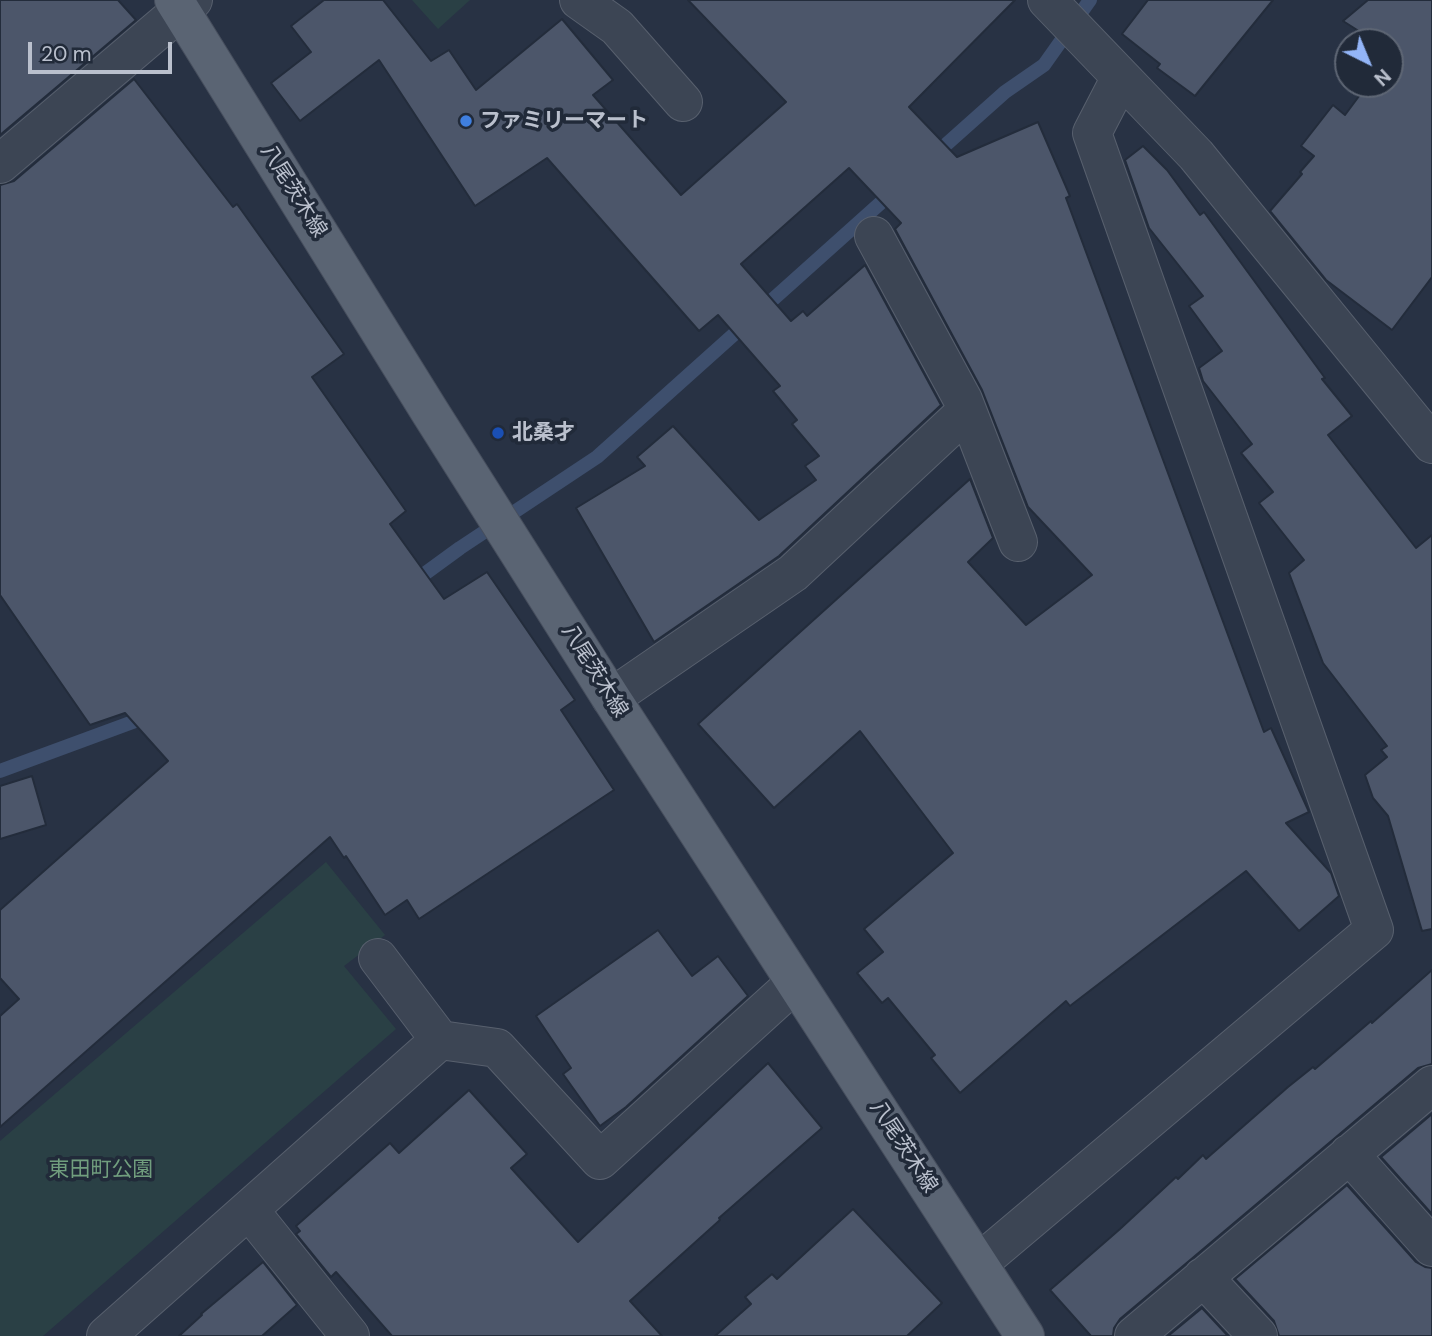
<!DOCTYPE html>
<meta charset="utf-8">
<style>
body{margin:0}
#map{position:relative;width:1432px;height:1336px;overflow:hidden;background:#283244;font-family:"DM Sans",sans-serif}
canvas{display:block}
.north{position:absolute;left:1334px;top:28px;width:70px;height:70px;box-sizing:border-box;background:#212a39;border:2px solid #5e6674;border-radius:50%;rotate:137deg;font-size:19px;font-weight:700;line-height:28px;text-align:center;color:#bac0cd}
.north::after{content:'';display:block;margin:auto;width:24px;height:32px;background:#93b5f8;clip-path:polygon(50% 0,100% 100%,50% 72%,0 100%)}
.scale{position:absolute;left:28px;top:42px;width:144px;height:32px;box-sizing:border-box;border:4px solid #bac0cd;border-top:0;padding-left:9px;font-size:21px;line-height:24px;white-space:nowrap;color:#bac0cd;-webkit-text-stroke:5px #212a39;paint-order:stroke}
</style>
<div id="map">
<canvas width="1432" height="1336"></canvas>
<div class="north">N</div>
<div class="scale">20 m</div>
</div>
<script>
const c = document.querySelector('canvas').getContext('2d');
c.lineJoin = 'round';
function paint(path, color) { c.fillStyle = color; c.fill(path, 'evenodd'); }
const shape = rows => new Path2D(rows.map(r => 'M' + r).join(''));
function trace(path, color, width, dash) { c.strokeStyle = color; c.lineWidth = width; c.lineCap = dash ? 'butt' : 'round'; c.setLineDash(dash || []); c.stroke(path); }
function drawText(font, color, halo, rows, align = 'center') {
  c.font = font + ' "DM Sans","Noto Sans JP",sans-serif'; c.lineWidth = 7; c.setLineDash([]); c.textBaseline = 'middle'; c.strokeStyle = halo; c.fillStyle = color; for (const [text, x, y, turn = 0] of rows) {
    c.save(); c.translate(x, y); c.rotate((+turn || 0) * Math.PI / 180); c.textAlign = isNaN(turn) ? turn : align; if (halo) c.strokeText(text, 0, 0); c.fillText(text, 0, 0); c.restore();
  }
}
paint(shape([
 [412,0,470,0,438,29],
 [326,862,385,935,344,966,396,1029,43,1336,0,1336,0,1141]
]), '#2a4045');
trace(shape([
 [931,158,1005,92,1044,65,1090,0],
 [412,583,460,548,597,457,895,190],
 [0,771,149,716]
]), '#3e4f6d', 14);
const building = shape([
 [0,0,118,0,136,20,0,135,0,0],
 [324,0,383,0,431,61,449,50,476,90,562,19,613,80,593,95,681,195,786,102,688,0,1015,0,909,107,957,157,1038,122,1070,196,1066,198,1264,732,1271,728,1309,812,1286,823,1331,873,1339,896,1299,931,1246,871,1070,1006,1066,1001,960,1093,931,1058,935,1055,888,998,882,1003,857,973,883,952,864,929,953,853,860,731,774,808,698,724,970,479,993,538,968,562,1026,625,1092,575,1028,507,982,390,895,229,901,223,849,168,741,264,791,321,803,311,807,316,865,265,941,405,779,556,654,642,576,508,645,466,637,457,673,426,759,520,816,480,805,466,819,456,792,424,797,420,773,391,780,386,718,315,699,331,547,158,475,206,379,60,300,121,271,83,311,52,291,26,324,0],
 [1148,0,1273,0,1195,96,1157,68,1160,64,1122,34,1148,0],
 [1368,0,1432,0,1432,277,1392,330,1326,280,1270,211,1302,174,1300,172,1314,156,1301,146,1333,105,1345,115,1368,84,1390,84,1390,56,1393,52,1390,51,1390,42,1376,42,1343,21,1368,0],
 [134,79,233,207,237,204,344,354,312,377,406,511,390,524,444,599,487,572,575,700,561,710,614,790,419,919,407,900,385,915,346,856,344,858,330,837,0,1127,0,1016,19,999,0,978,0,910,168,761,125,713,90,725,0,595,0,185,14,181,134,79],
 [1143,146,1167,170,1200,215,1204,212,1325,378,1322,379,1352,416,1328,435,1416,548,1432,535,1432,929,1422,931,1388,816,1373,798,1365,775,1387,757,1381,750,1387,746,1323,663,1289,573,1304,560,1259,503,1273,492,1241,453,1252,444,1203,381,1199,368,1222,351,1189,306,1203,296,1149,228,1125,160,1143,146],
 [32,776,46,825,0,839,0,786,32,776],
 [658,930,692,976,718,956,748,996,626,1107,600,1126,563,1074,571,1068,536,1016,658,930],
 [1432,970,1432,1064,1418,1068,1189,1261,1120,1319,1114,1328,1113,1336,1091,1336,1050,1290,1120,1229,1176,1177,1178,1179,1203,1155,1206,1159,1288,1087,1313,1067,1315,1069,1371,1021,1372,1023,1432,970],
 [768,1063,822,1128,719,1218,720,1220,630,1301,662,1336,392,1336,336,1272,331,1277,296,1234,300,1231,296,1226,390,1143,399,1153,469,1090,527,1154,511,1168,578,1242,768,1063],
 [1432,1114,1432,1214,1381,1157,1432,1114],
 [1347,1185,1416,1262,1425,1267,1432,1268,1432,1336,1279,1336,1274,1321,1235,1279,1347,1185],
 [853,1209,942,1303,907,1336,715,1336,751,1304,745,1297,772,1274,777,1279,853,1209],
 [263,1262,297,1305,262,1336,179,1336,202,1315,201,1314,263,1262],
 [1202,1308,1228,1336,1168,1336,1202,1308]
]);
paint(building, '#4c566a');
trace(building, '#232c3b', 2);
const minor = shape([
 [579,0,617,27,683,102],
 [1047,0,1196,155,1432,444],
 [0,164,193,0],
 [874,236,963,400,1018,542],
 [611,698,793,573,967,411],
 [440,1040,497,1048,600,1160,795,983],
 [1349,1154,1432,1247],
 [249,1210,350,1336],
 [979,1263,1374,930,1092,133,1121,77],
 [1203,1277,1258,1336],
 [106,1336,440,1040,378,958],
 [1134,1336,1432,1085]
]);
const primary = shape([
 [174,0,430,412,611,698,1025,1336]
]);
trace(minor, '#58606e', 40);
trace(primary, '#464e5d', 40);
trace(minor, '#3c4554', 38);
trace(primary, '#5a6473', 38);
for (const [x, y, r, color] of [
 [466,121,7,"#3f7fe0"],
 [498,433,7,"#1a4fb4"]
]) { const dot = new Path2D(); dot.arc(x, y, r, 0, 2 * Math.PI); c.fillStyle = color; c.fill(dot); trace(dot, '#212a39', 2.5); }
drawText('bold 21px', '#bac0cd', '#212a39', [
 ["ファミリーマート",480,121],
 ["北桑才",512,433]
], 'left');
drawText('21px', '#bac0cd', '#212a39', [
 ["八尾茨木線",293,191,58],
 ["八尾茨木線",594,671,58],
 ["八尾茨木線",903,1147,57]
]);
drawText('21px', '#719e7e', '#212a39', [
 ["東田町公園",101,1170]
]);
</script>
